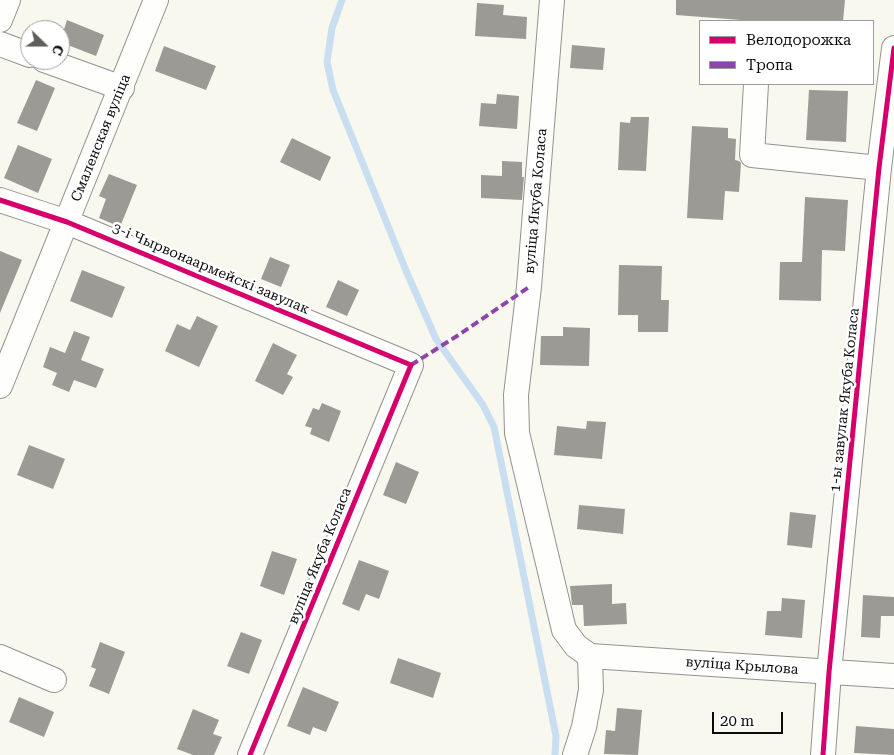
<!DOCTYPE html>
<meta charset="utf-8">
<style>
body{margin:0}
#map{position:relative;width:894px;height:755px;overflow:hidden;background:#f9f8ef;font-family:"Roboto Serif",serif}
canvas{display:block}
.legend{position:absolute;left:699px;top:20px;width:175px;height:65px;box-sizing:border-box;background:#fff;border:1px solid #9d9d9d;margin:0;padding:6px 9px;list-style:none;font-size:15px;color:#0b0b0b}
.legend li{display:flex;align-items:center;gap:10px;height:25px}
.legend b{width:25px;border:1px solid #9d9d9d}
.north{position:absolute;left:20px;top:20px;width:50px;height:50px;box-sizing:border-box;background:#fff;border:1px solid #9d9d9d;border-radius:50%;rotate:112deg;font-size:14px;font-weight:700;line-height:20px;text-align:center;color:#0b0b0b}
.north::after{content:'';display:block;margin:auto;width:18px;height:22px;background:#5e5e5b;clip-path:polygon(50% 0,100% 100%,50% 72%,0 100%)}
.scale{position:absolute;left:712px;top:712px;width:71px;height:22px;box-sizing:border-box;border:2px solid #0b0b0b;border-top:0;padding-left:6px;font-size:15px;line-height:18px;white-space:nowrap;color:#0b0b0b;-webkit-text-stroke:4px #fff;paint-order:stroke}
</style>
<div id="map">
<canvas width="894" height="755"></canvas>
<ul class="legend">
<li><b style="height:6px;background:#d6006c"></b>Велодорожка</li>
<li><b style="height:6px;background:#8e44ad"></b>Тропа</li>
</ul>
<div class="north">С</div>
<div class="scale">20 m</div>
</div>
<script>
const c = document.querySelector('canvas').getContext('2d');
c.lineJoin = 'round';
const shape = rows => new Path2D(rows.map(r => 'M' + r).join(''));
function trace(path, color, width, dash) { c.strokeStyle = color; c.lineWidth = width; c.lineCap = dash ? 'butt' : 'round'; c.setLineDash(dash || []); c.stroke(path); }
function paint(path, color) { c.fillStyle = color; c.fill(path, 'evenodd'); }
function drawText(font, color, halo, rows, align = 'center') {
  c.font = font + ' "Roboto Serif",serif'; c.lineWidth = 5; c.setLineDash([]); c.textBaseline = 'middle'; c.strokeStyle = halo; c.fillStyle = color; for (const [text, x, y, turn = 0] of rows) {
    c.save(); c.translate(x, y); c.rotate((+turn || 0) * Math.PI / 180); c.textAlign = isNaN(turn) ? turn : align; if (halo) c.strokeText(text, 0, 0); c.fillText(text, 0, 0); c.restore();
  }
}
trace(shape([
 [342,0,332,28,327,62,333,90,407,273,436,339,483,405,494,427,556,736,555,755]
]), '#c9def0', 7);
paint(shape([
 [676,0,845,0,843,21,754,21,676,15],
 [477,3,504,5,503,15,527,17,526,39,475,36],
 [67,20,104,35,96,56,60,42],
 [572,45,605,48,603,70,570,68],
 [164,46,216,66,206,90,155,71],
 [36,80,55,88,37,131,17,123],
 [809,90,848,91,846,142,806,140],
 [497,94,519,96,517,129,479,126,481,103,496,104],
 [631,117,649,117,646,171,618,170,620,122,630,123],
 [692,126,728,128,728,138,736,139,735,160,739,161,741,163,739,192,725,191,723,220,687,218],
 [292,138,331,157,320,181,280,162],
 [18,145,52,159,38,193,4,178],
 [502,161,522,162,522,177,524,177,522,200,481,198,481,175,502,176],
 [109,174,137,185,120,227,99,218,106,199,99,196],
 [805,197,848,200,845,251,822,250,821,301,779,300,780,262,802,262],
 [0,251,22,260,0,313],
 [270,257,290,265,281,287,261,279],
 [619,265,662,266,661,300,669,300,668,332,638,332,638,315,618,315],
 [82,270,125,287,112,318,70,301],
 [338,280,359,290,347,316,326,307],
 [197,316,218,326,199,367,165,351,177,324,190,330],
 [563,327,590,328,589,366,540,365,541,336,563,336],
 [74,331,90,337,81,360,104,369,96,388,74,380,69,392,52,385,57,373,43,367,50,347,65,353],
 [273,343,297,355,287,374,293,377,283,395,255,381],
 [322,403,341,411,329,442,310,434,312,428,305,426,313,408,319,410],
 [587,421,606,422,602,459,554,455,557,426,586,429],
 [29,445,65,459,53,489,17,475],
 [396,462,419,472,406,504,383,495],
 [579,505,625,509,623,534,577,529],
 [790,512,816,515,812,548,787,545],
 [272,551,297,559,284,595,260,586],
 [359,560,389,571,379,599,366,594,359,611,342,604],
 [612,584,612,604,626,603,627,624,584,626,583,605,572,605,570,586],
 [863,595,894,597,894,616,881,616,880,638,861,637],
 [782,598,805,600,802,638,765,635,767,611,781,611],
 [241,632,262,640,249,674,227,666],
 [100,642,125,652,109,694,89,686,96,669,91,667],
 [398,658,441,673,433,698,390,683],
 [303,687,339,702,326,732,313,727,310,735,287,726],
 [19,697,54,712,44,737,9,722],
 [617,708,642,710,638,755,604,754,606,730,615,731],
 [193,709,219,720,213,734,222,737,214,755,193,755,177,749],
 [856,726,894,729,894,755,854,753]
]), '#9c9a95');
const minor = shape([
 [552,0,529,287,516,395,517,433,564,630,576,646,590,656],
 [0,20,8,0],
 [0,44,30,55],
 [44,60,122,88],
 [756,84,752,155,879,168],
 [0,200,67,222,411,365,250,755],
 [0,386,156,0],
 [590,656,894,676],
 [0,657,54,680],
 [575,755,584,727,591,690,590,656],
 [823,755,829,672,879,168,894,48]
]);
trace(minor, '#92928e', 26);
trace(minor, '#fefefd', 24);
trace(shape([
 [411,365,457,336,529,287]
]), '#8e44ad', 4, [8, 4]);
trace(shape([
 [0,200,67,222,411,365,250,755],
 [823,755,829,672,879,168,894,48]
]), '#d6006c', 5);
drawText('14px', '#0b0b0b', '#fff', [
 ["Смаленская вуліца",101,138,-68],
 ["вуліца Якуба Коласа",536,201,-85],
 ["3-і Чырвонаармейскі завулак",211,269,23],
 ["1-ы завулак Якуба Коласа",845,400,-84],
 ["вуліца Якуба Коласа",320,556,-68],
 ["вуліца Крылова",742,666,4]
]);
</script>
